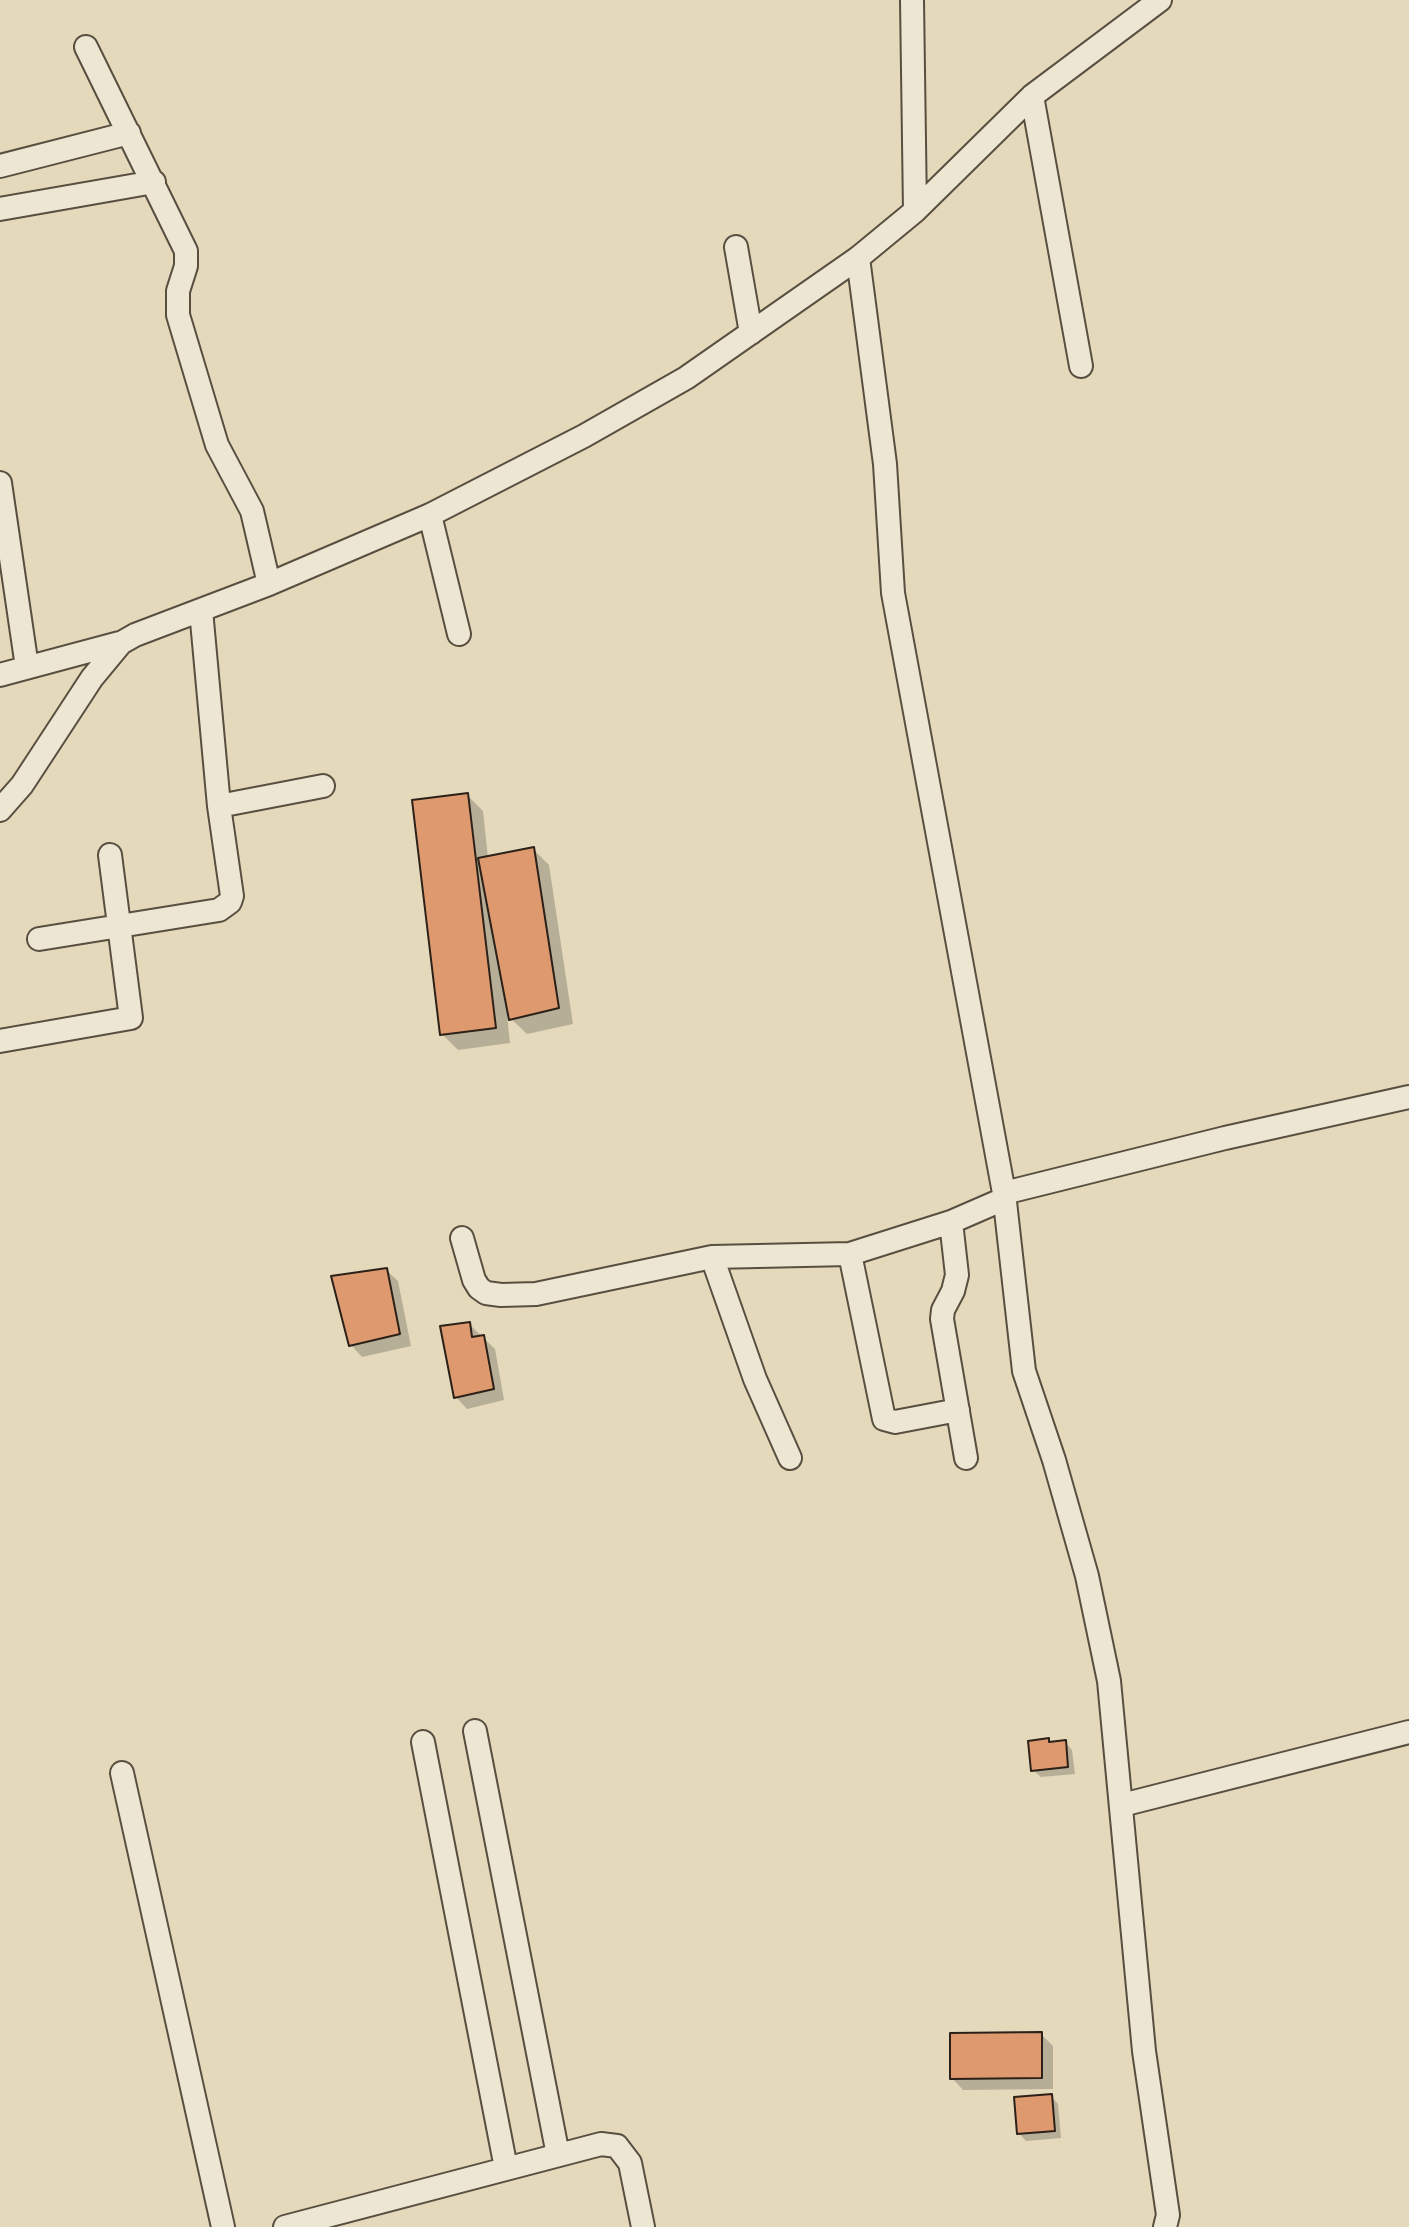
<!DOCTYPE html>
<style>
body{margin:0}
canvas{display:block;background:#e4d9bb}
</style>
<canvas width="1409" height="2227"></canvas>
<script>
const c = document.querySelector('canvas').getContext('2d');
c.lineJoin = 'round';
function paint(path, color) { c.fillStyle = color; c.fill(path, 'evenodd'); }
const shape = rows => new Path2D(rows.map(r => 'M' + r).join(''));
function trace(path, color, width, dash) { c.strokeStyle = color; c.lineWidth = width; c.lineCap = dash ? 'butt' : 'round'; c.setLineDash(dash || []); c.stroke(path); }
paint(shape([
 [467,795,483,811,488,858,533,849,549,865,573,1024,527,1034,507,1015,510,1043,458,1050,442,1034],
 [386,1270,398,1281,411,1346,362,1357,351,1345],
 [469,1324,495,1349,504,1400,467,1409,456,1397],
 [1048,1740,1052,1744,1065,1742,1072,1750,1075,1774,1041,1777,1033,1770],
 [1041,2034,1053,2046,1053,2089,963,2090,952,2078],
 [1051,2096,1058,2104,1061,2138,1026,2141,1019,2133]
]), '#0003');
const building = shape([
 [468,793,496,1028,440,1035,412,800,468,793],
 [534,847,559,1008,509,1020,478,858,534,847],
 [387,1268,400,1334,349,1346,331,1276,387,1268],
 [470,1322,472,1337,484,1335,494,1389,454,1398,440,1326,470,1322],
 [1049,1738,1049,1742,1066,1740,1068,1767,1031,1771,1028,1741,1049,1738],
 [1042,2032,1042,2078,950,2079,950,2033,1042,2032],
 [1052,2094,1055,2131,1017,2134,1014,2097,1052,2094]
]);
paint(building, '#de9a6e');
trace(building, '#2b2118', 2);
const minor = shape([
 [912,0,915,211],
 [86,47,186,251,186,266,178,291,178,315,217,445,252,511,269,584],
 [1032,96,1081,366],
 [0,166,129,133],
 [0,209,154,182],
 [736,247,751,333],
 [858,258,885,464,893,593,1004,1193,1024,1371,1054,1460,1087,1576,1109,1681,1144,2051,1168,2215,1165,2227],
 [0,483,27,667],
 [430,515,459,634],
 [0,675,119,643],
 [219,806,323,786],
 [0,810,22,785,92,678,121,643,135,635,269,584,430,515,584,436,686,378,858,258,915,211,1032,96,1160,0],
 [39,939,219,910,230,902,232,896,219,806,201,610],
 [0,1041,131,1018,110,855],
 [1004,1193,1225,1138,1409,1097],
 [951,1222,957,1275,953,1291,943,1310,942,1319,966,1458],
 [462,1238,474,1280,479,1288,486,1293,501,1295,536,1294,712,1257,850,1254,951,1222,1004,1199],
 [850,1254,884,1419,895,1422,958,1410],
 [712,1257,755,1379,790,1458],
 [475,1731,558,2155],
 [423,1742,506,2168],
 [122,1773,223,2227],
 [1122,1805,1409,1732],
 [285,2227,601,2144,617,2146,630,2163,643,2227]
]);
trace(minor, '#594f41', 26);
trace(minor, '#ede6d3', 22);
</script>
